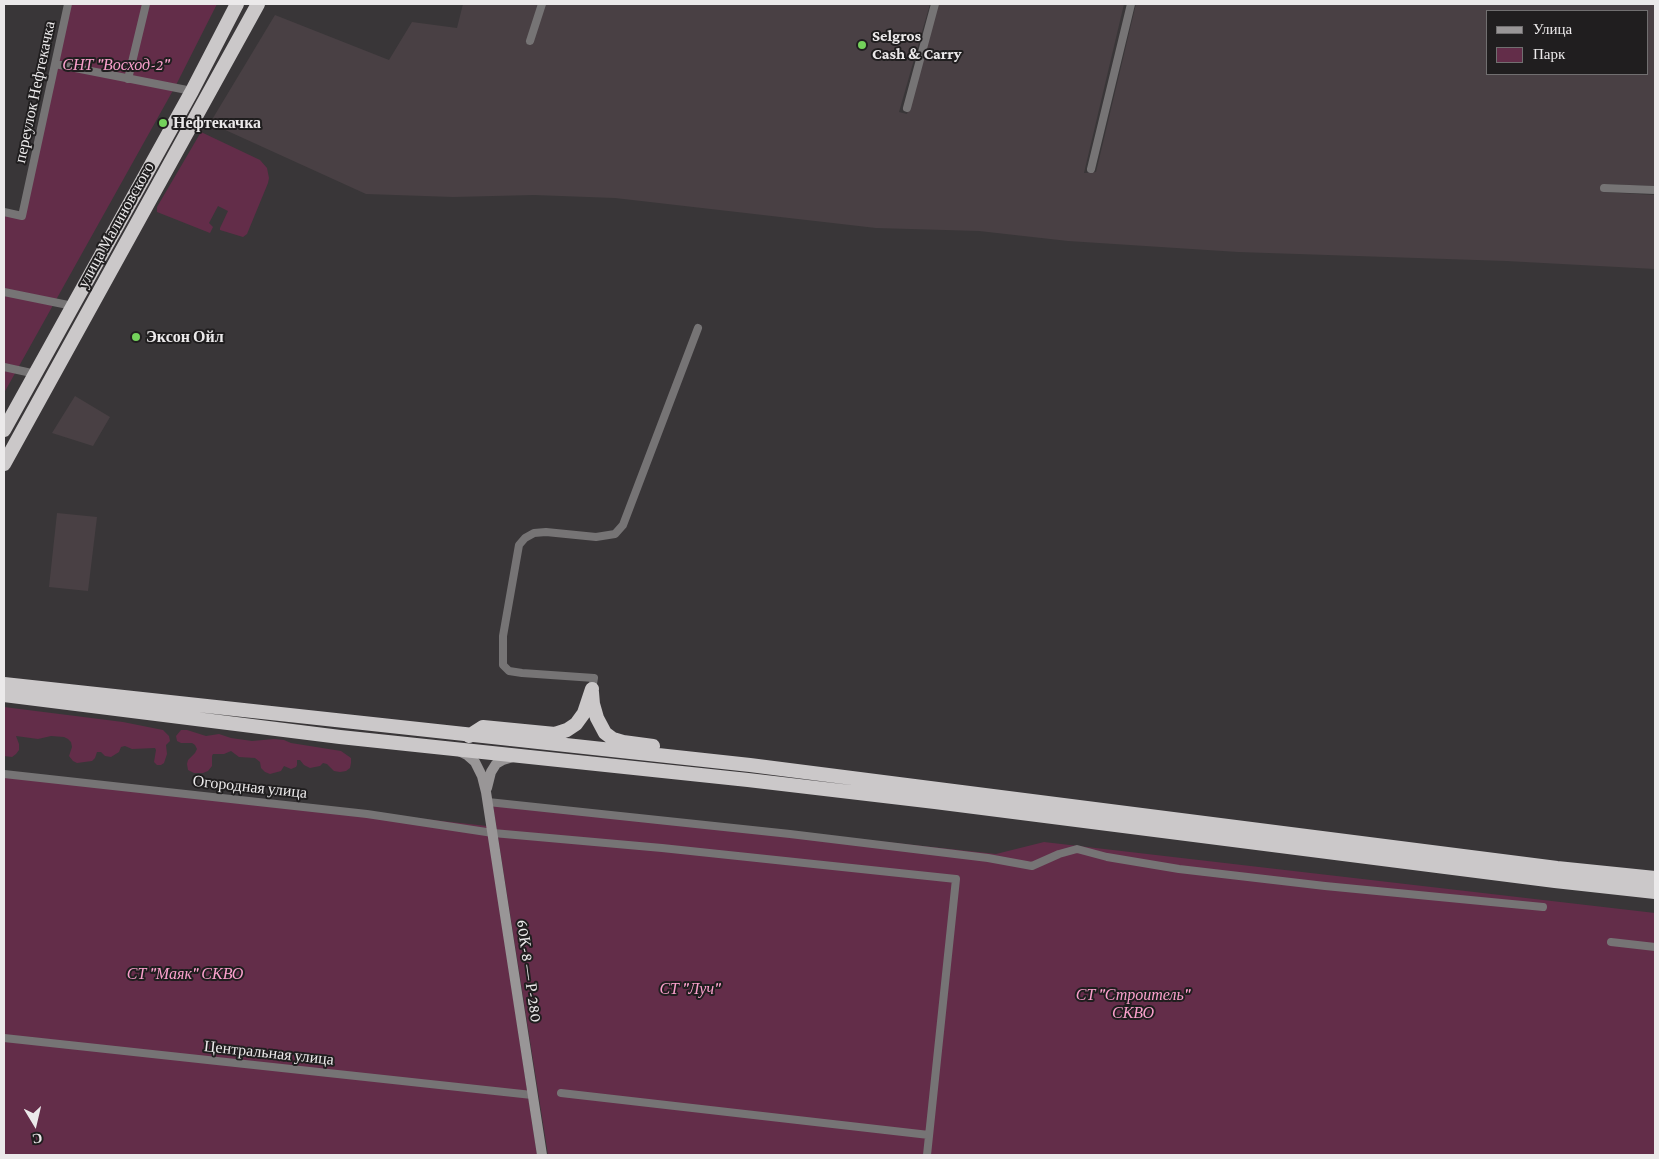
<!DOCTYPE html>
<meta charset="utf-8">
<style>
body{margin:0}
#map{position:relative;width:1659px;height:1159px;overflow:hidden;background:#393638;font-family:"Crimson Pro",serif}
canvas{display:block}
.frame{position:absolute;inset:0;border:5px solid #ebe9ea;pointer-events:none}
.legend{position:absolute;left:1486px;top:10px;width:162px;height:65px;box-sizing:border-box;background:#201e1f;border:1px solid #716f70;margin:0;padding:6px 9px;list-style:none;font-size:15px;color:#ebe9ea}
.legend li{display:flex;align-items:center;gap:10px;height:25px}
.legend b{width:25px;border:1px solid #716f70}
.north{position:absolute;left:10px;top:1099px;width:50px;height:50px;-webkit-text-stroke:4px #201e1f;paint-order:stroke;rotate:171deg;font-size:14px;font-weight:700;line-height:20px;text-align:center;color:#ebe9ea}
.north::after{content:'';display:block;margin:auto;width:18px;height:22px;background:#ebe9ea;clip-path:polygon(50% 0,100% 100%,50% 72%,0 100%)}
</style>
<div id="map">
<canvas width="1659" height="1159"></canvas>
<div class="frame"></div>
<ul class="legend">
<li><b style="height:6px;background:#999697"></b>Улица</li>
<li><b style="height:14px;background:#632d49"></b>Парк</li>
</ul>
<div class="north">С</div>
</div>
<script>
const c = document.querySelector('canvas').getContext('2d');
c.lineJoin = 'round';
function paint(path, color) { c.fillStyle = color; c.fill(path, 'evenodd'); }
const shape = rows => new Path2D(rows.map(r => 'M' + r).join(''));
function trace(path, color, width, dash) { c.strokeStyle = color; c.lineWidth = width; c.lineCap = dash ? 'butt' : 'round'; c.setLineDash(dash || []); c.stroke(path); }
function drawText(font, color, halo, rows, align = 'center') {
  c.font = font + ' "Crimson Pro",serif'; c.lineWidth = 4; c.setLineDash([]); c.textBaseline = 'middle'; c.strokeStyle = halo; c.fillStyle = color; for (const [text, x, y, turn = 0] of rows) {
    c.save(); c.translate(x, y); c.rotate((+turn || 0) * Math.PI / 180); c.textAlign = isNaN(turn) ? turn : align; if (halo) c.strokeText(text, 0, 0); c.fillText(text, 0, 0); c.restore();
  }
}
paint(shape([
 [463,4,930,4,899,112,907,114,938,4,1124,4,1084,173,1096,172,1136,4,1655,4,1655,186,1605,184,1602,192,1655,195,1655,269,1506,261,1238,252,1068,241,979,231,876,228,615,198,534,195,453,197,366,194,210,123,275,15,389,60,412,22,457,28],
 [1488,11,1648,11,1648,74,1488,74],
 [75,396,110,417,93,446,52,433],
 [57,513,97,517,88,591,49,587]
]), '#494044');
paint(shape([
 [66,4,217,4,176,85,4,393,4,210,20,213],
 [201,132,260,160,267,168,269,178,268,183,247,234,243,237,220,230,220,228,228,211,218,206,209,223,213,227,210,233,157,212,157,207],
 [4,707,123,722,163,730,169,736,170,741,166,745,167,754,164,763,161,765,157,765,154,762,156,750,155,748,132,749,125,746,121,747,119,752,111,757,105,756,101,752,97,752,95,758,92,761,77,763,73,761,69,756,72,747,71,742,68,739,64,737,51,736,38,739,16,736,19,744,19,750,16,754,12,757,4,756],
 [181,730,187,730,206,736,219,734,231,738,252,741,274,739,284,740,291,743,341,751,351,758,351,763,350,768,346,771,340,772,334,771,327,764,323,763,320,766,310,768,304,765,300,760,297,760,297,765,296,767,291,769,284,766,281,771,270,774,265,772,261,768,260,762,255,758,239,757,231,751,224,754,213,754,212,756,212,766,208,771,203,773,194,773,188,770,187,764,188,760,195,753,197,749,195,745,192,743,181,743,177,741,176,736],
 [4,772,487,826,537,1155,4,1155],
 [492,799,996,854,1044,842,1655,913,1655,1155,548,1155]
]), '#632d49');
trace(shape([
 [530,41,542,4],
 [55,64,192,91],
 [128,79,146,4],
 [907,108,935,4],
 [1091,169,1131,4],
 [1604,188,1655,190],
 [4,212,22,216,68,4],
 [4,292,73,306],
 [4,367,36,374],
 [592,689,594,678,522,673,509,671,503,665,503,636,519,545,525,538,534,533,546,532,596,537,615,534,623,525,698,328],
 [4,774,367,814,493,833,662,848,956,879,927,1155],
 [488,802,790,834,988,858,1032,866,1059,854,1077,849,1107,857,1179,869,1325,886,1543,907],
 [1611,942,1655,947],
 [4,1038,532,1095],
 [561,1093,929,1135]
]), '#767475', 8);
trace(shape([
 [459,751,467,755,475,762,482,776,486,792,542,1155],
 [487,788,491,772,496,764,503,760,513,757]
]), '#999697', 10);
trace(shape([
 [4,430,192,91,237,4],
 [4,464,258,4],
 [4,684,750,765,1557,868,1655,878],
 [592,692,593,704,597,718,605,733,613,739,623,742,653,746],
 [4,695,340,737,748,780,935,802,1555,881,1655,892],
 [469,736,483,727,555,734,567,730,576,724,584,713,592,689]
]), '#cbc8c9', 14);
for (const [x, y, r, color] of [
 [862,45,5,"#74d25b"],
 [163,123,5,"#74d25b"],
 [136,337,5,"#74d25b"]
]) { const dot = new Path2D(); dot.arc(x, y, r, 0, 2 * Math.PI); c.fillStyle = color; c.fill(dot); trace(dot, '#201e1f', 2); }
drawText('bold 16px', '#ebe9ea', '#201e1f', [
 ["Selgros",872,36],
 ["Cash & Carry",872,54],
 ["Нефтекачка",173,123],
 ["Эксон Ойл",146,337]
], 'left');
drawText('italic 16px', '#faa0cc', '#201e1f', [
 ["СНТ \"Восход-2\"",116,65],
 ["СТ \"Маяк\" СКВО",185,974],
 ["СТ \"Луч\"",690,989],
 ["СТ \"Строитель\"",1133,995],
 ["СКВО",1133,1013]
]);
drawText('16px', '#ebe9ea', '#201e1f', [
 ["переулок Нефтекачка",35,92,-78],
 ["улица Малиновского",116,225,-61],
 ["Огородная улица",250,787,6],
 ["60К-8 — Р-280",529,971,82],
 ["Центральная улица",269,1053,6]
]);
</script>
